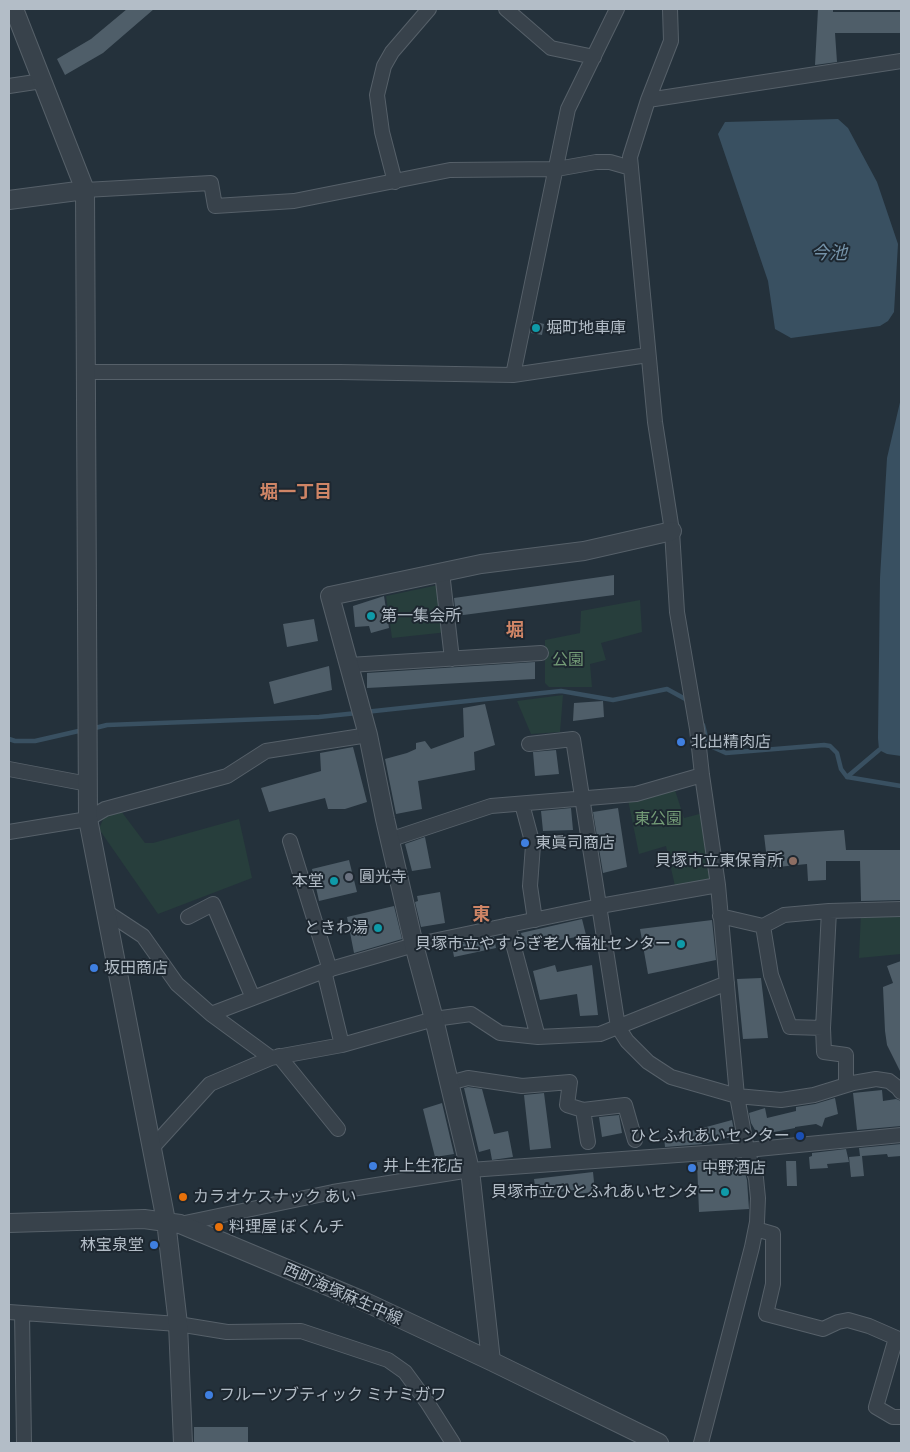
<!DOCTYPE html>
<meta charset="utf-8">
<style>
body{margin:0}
#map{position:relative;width:910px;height:1452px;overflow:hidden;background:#24313b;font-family:"Exo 2",sans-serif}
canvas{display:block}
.frame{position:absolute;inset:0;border:10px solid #b3bdc7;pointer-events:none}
</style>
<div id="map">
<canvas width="910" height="1452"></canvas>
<div class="frame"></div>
</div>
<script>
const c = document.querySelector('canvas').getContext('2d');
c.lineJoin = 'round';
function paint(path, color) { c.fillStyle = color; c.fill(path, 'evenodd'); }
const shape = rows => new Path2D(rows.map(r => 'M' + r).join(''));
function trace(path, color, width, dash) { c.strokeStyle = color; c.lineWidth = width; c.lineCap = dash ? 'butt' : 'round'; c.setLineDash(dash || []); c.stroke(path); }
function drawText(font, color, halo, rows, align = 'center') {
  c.font = font + ' "Exo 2","Noto Sans JP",sans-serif'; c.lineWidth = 4; c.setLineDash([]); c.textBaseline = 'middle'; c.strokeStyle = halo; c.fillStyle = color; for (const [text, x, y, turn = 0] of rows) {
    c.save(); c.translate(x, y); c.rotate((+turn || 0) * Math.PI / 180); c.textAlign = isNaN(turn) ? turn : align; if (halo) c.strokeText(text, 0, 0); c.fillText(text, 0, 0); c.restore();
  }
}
paint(shape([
 [443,584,448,632,392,638,386,596],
 [640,600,642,632,601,643,606,660,590,664,592,687,549,687,545,683,545,640,580,633,581,611],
 [563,695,560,732,531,734,517,701],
 [673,784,684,818,707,812,718,885,677,895,666,846,639,854,627,795],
 [121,811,145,843,153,843,239,819,252,878,158,914,99,829,104,817],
 [901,909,901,954,859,958,861,912]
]), '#273e3c');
paint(shape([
 [838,119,848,128,877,182,898,244,894,312,888,321,880,326,791,338,775,329,768,281,718,134,725,122],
 [901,398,901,756,887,754,879,750,878,738,880,578,887,458]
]), '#395061');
trace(shape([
 [365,712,561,691,613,700,667,689,689,701],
 [703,725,708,745,726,753,824,745,830,746,837,753,841,769,847,777,879,750],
 [91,729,107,725,319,717,357,713],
 [9,739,15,741,35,741,83,730],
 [847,777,901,786]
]), '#395061', 4.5);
paint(shape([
 [127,9,154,9,103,53,65,75,57,59,91,39],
 [818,9,833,9,833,12,901,12,901,33,835,33,837,62,815,65],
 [533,321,544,324,542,335,531,333],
 [614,575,614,595,456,616,454,598],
 [384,596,389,628,371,633,369,626,355,627,353,606],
 [314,619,318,641,287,647,283,624],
 [535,662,535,679,367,688,367,673],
 [329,666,332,690,274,704,269,682],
 [603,701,604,717,573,721,574,703],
 [485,704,495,745,474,752,475,770,418,781,422,809,396,814,385,759,407,753,416,749,416,743,425,741,431,749,464,737,463,708],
 [353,747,367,802,345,809,328,809,325,798,269,812,261,788,321,771,320,753],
 [556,750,559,774,535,776,533,752],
 [571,808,573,830,543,831,541,811],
 [618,808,627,867,603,873,593,812],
 [844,830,846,850,901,850,901,900,861,901,860,861,826,861,826,880,808,881,807,864,768,868,764,835],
 [425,837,431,868,412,871,405,844],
 [349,860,357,892,319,901,312,869],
 [440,892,445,923,421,927,415,902,418,901,417,896],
 [394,906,402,939,354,953,347,917],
 [582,919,586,935,525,947,521,933],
 [712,920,716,960,648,974,640,929],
 [494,937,496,948,454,957,452,946],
 [901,961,901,1073,887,1045,885,1031,883,987,893,983,887,966],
 [555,965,557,972,592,965,598,1015,580,1016,577,994,540,1000,533,971],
 [761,978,768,1038,743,1039,737,979],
 [468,1087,482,1089,494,1134,508,1131,513,1157,492,1160,490,1149,479,1152,464,1088],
 [882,1090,883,1101,896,1099,901,1101,901,1126,857,1130,853,1093],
 [544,1093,551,1148,530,1150,524,1095],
 [835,1098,838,1114,825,1118,822,1127,816,1124,795,1127,795,1128,758,1135,751,1123,749,1113,765,1108,767,1118,796,1111,796,1107,815,1104],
 [442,1103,454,1154,435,1157,423,1109],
 [619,1115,622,1133,602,1137,599,1117],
 [732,1120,735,1136,703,1144,665,1147,664,1136,677,1135],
 [901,1144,901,1156,888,1157,887,1154,862,1156,864,1176,851,1177,849,1157,860,1156,859,1148],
 [846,1149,849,1162,827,1164,828,1168,810,1169,809,1157,812,1156,812,1153],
 [741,1159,747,1180,749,1209,699,1212,697,1162],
 [786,1161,796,1161,797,1186,787,1186],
 [593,1172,595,1192,574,1194,574,1190,538,1195,538,1193,536,1193,534,1179],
 [194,1427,248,1427,248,1443,194,1443]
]), '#4f5e69');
const minor = shape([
 [506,9,551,48,594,57],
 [670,9,671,41,648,100,630,157,655,422,672,531,677,612,697,729,702,775,718,885,737,1096,747,1150,756,1178,758,1198,757,1222,752,1247,701,1443],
 [9,86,42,81],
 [648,100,901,61],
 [395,182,382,132,377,95,384,66,392,52,429,9],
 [85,190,211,183,215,206,294,201,450,170,557,169,596,162,610,162,631,168],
 [85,372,340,372,513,375,648,355],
 [513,375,568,109,617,9],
 [442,572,452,659],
 [349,665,541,653],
 [529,744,573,739,618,1027,627,1041,648,1062,671,1077,737,1096,781,1100,814,1095,853,1083,876,1079,889,1081,898,1088,901,1092],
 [9,769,88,784],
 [522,804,533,845,530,886,535,920],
 [9,832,88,819,105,809,227,776,266,751,368,735],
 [389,840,491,806,636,794,702,775],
 [290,841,330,970],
 [105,911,143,936,177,984,211,1014,271,1058],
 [829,911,823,1028,824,1052,846,1055,846,1085],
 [720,916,763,926,784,915,829,911,901,909],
 [188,917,213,904,253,998],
 [508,925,538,1037],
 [763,926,771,975,790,1027,823,1028],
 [324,971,342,1045],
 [211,1014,324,971,414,945,600,906,718,885],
 [279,1056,338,1129],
 [449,1083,468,1078,522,1086,570,1082,567,1105,583,1110,625,1105,635,1140],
 [583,1110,588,1142],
 [151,1149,210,1084,271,1058,342,1045,434,1019,471,1014,500,1033,538,1037,600,1034,727,983],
 [180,1224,333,1192,470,1170,747,1150,901,1135],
 [756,1229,773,1234,773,1284,766,1314,823,1329,838,1322,848,1320,869,1326,901,1340],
 [9,1312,178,1324,227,1332,301,1331,388,1360,405,1372,427,1402,453,1443],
 [22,1313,24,1443],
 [896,1338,876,1407,893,1417,901,1417]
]);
const tertiary = shape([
 [14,9,85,190,88,819,166,1221,178,1324,183,1443],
 [9,200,85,190],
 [9,1223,144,1219,180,1224,361,1300,491,1361,659,1443],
 [491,1361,470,1170,434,1019,414,945,385,819,368,735,330,596,481,564,584,551,672,531]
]);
trace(minor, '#566069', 16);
trace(tertiary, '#566069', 20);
trace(minor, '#38424b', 14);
trace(tertiary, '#38424b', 18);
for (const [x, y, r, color] of [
 [536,328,5,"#0f9aa8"],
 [371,616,5,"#0f9aa8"],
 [681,742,5,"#3f7fe0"],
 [525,843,5,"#3f7fe0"],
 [793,861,5,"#8d6e63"],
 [349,877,5,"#6b7280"],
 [334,881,5,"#0f9aa8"],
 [378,928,5,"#0f9aa8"],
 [681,944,5,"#0f9aa8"],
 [94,968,5,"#3f7fe0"],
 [800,1136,5,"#1a4fb4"],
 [373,1166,5,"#3f7fe0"],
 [692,1168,5,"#3f7fe0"],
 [725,1192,5,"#0f9aa8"],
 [183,1197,5,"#e8710a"],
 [219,1227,5,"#e8710a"],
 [154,1245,5,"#3f7fe0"],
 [209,1395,5,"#3f7fe0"]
]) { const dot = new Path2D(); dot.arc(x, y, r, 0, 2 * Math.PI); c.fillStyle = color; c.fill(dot); trace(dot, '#1d2730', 2); }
drawText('16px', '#b3bdc7', '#1d2730', [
 ["堀町地車庫",546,328],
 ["第一集会所",381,616],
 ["北出精肉店",691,742],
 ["東眞司商店",535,843],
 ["貝塚市立東保育所",783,861,"right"],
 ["圓光寺",359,877],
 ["本堂",324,881,"right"],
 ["ときわ湯",368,928,"right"],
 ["貝塚市立やすらぎ老人福祉センター",671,944,"right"],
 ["坂田商店",104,968],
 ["ひとふれあいセンター",790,1136,"right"],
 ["井上生花店",383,1166],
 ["中野酒店",702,1168],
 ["貝塚市立ひとふれあいセンター",715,1192,"right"],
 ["カラオケスナック あい",193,1197],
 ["料理屋 ぼくんチ",229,1227],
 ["林宝泉堂",144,1245,"right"],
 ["フルーツブティック ミナミガワ",219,1395]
], 'left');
drawText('16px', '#739b76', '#1d2730', [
 ["公園",568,660],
 ["東公園",658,819]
]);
drawText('16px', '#b3bdc7', '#1d2730', [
 ["西町海塚麻生中線",343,1294,24]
]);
drawText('italic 18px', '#7593a9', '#1d2730', [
 ["今池",829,253]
]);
drawText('bold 18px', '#cf8566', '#1d2730', [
 ["堀一丁目",296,492],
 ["堀",515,630],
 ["東",481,914]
]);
</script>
